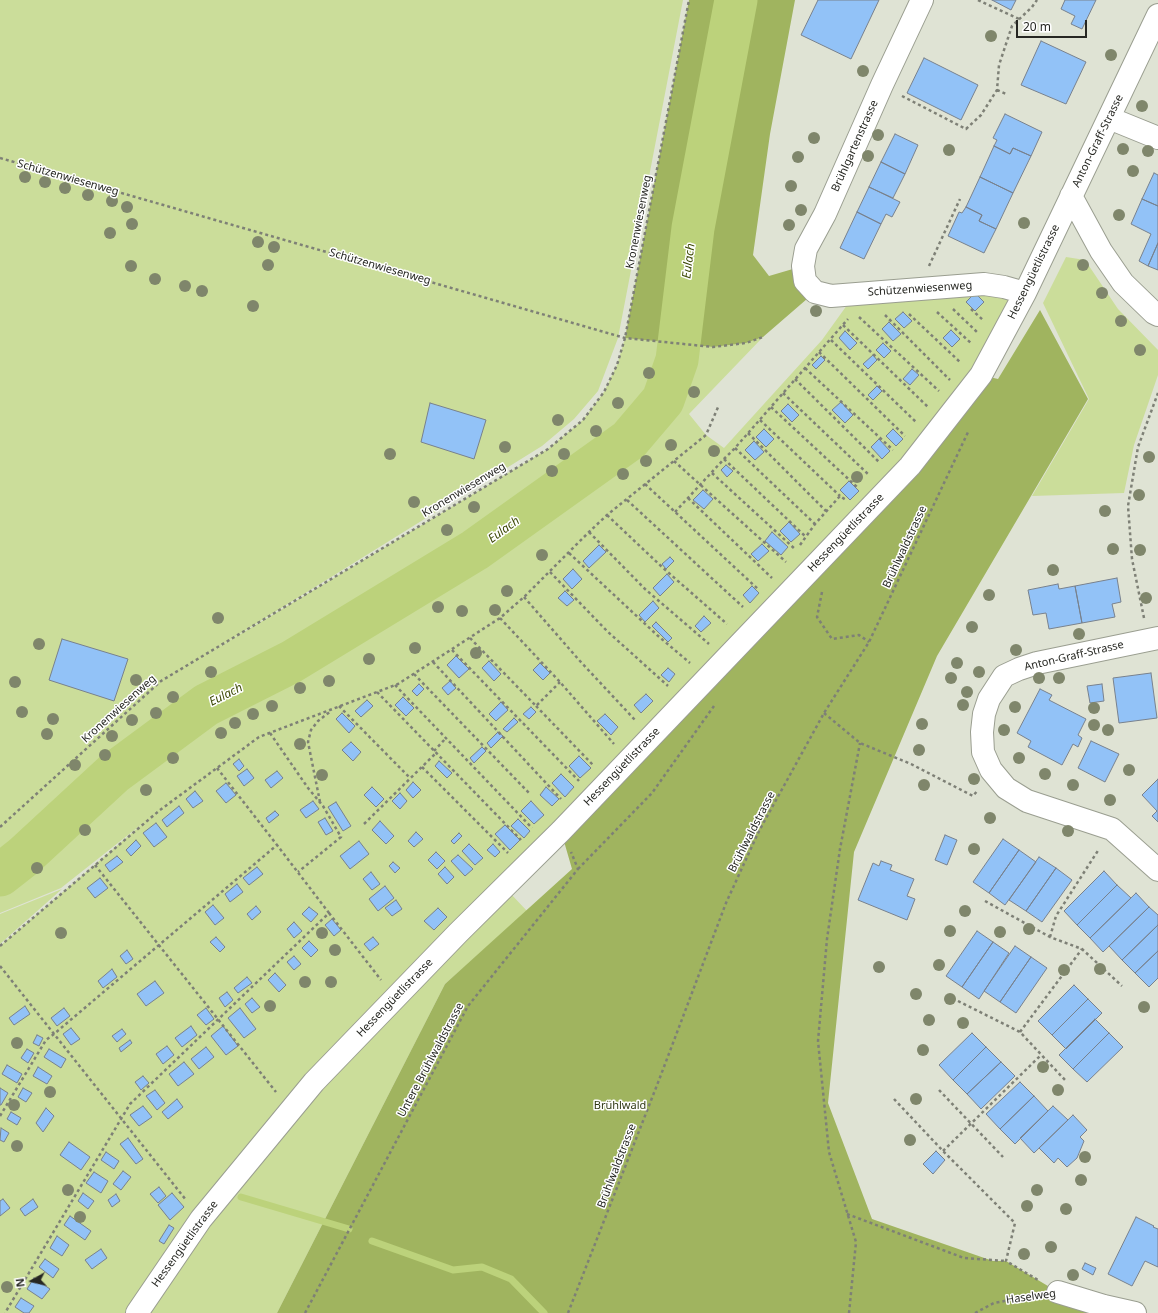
<!DOCTYPE html>
<meta charset="utf-8">
<style>
body{margin:0}
#map{position:relative;width:1158px;height:1313px;overflow:hidden;background:#dfe3d4;font-family:"Noto Sans",sans-serif}
canvas{display:block}
.north{position:absolute;left:12px;top:1261px;width:40px;height:40px;-webkit-text-stroke:3px #fff;paint-order:stroke;rotate:262deg;font-size:11px;font-weight:700;line-height:16px;text-align:center;color:#262722}
.north::after{content:'';display:block;margin:auto;width:14px;height:18px;background:#262722;clip-path:polygon(50% 0,100% 100%,50% 72%,0 100%)}
.scale{position:absolute;left:1016px;top:20px;width:71px;height:18px;box-sizing:border-box;border:2px solid #262722;border-top:0;padding-left:5px;font-size:12px;line-height:14px;white-space:nowrap;color:#262722;-webkit-text-stroke:3px #fff;paint-order:stroke}
</style>
<div id="map">
<canvas width="1158" height="1313"></canvas>
<div class="north">N</div>
<div class="scale">20 m</div>
</div>
<script>
const c = document.querySelector('canvas').getContext('2d');
c.lineJoin = 'round';
function paint(path, color) { c.fillStyle = color; c.fill(path, 'evenodd'); }
const shape = rows => new Path2D(rows.map(r => 'M' + r).join(''));
function trace(path, color, width, dash) { c.strokeStyle = color; c.lineWidth = width; c.lineCap = dash ? 'butt' : 'round'; c.setLineDash(dash || []); c.stroke(path); }
function drawText(font, color, halo, rows, align = 'center') {
  c.font = font + ' "Noto Sans",sans-serif'; c.lineWidth = 3; c.setLineDash([]); c.textBaseline = 'middle'; c.strokeStyle = halo; c.fillStyle = color; for (const [text, x, y, turn = 0] of rows) {
    c.save(); c.translate(x, y); c.rotate((+turn || 0) * Math.PI / 180); c.textAlign = isNaN(turn) ? turn : align; if (halo) c.strokeText(text, 0, 0); c.fillText(text, 0, 0); c.restore();
  }
}
paint(shape([
 [0,0,683,0,618,338,598,391,574,419,542,446,204,656,548,449,583,420,604,392,617,365,625,338,713,347,746,343,763,337,689,414,706,435,724,448,822,340,855,294,918,288,1005,297,1009,303,981,375,510,893,527,911,445,984,277,1313,0,1313,0,946,147,820,61,888,0,913],
 [1066,257,1085,260,1118,309,1158,350,1158,375,1134,445,1124,493,1032,496,1089,399,1043,303],
 [62,889,0,944,0,914]
]), '#cbdd9a');
paint(shape([
 [689,0,795,0,770,134,753,255,769,276,803,266,815,292,763,337,746,343,713,347,625,338],
 [1040,310,1088,399,937,656,854,852,828,1103,872,1219,993,1261,1006,1261,1058,1292,1103,1313,277,1313,445,984,572,869,561,831,981,375,998,379]
]), '#a0b45f');
trace(shape([
 [241,1197,349,1229],
 [372,1241,453,1270,482,1267,511,1279,544,1313]
]), '#bcd27b', 7);
trace(shape([
 [0,875,23,857,114,773,206,705,291,662,475,550,629,440,663,400,677,360,693,228,736,0]
]), '#bcd27b', 43);
const building = shape([
 [818,0,879,0,851,59,801,35,818,0],
 [992,0,1016,0,1011,10,992,0],
 [1065,0,1096,0,1082,29,1071,24,1075,16,1061,9,1065,0],
 [1041,41,1086,62,1066,104,1021,85,1041,41],
 [924,58,978,85,961,120,907,93,924,58],
 [1005,114,1042,132,1031,156,1013,148,1010,154,994,146,997,140,993,138,1005,114],
 [895,134,918,145,905,174,881,162,895,134],
 [994,146,1010,154,1013,148,1031,156,1013,193,980,177,994,146],
 [881,162,905,174,893,198,869,187,881,162],
 [1154,173,1158,175,1158,206,1142,199,1154,173],
 [980,177,1013,193,996,229,979,221,982,215,966,207,980,177],
 [869,187,900,202,892,217,886,214,881,224,857,212,869,187],
 [1142,199,1158,206,1158,243,1148,266,1139,261,1151,234,1131,224,1142,199],
 [966,207,982,215,979,221,996,229,984,253,948,236,959,212,962,213,966,207],
 [857,212,881,224,864,259,840,248,857,212],
 [1158,243,1158,270,1148,266,1158,243],
 [975,293,984,302,975,311,966,302,975,293],
 [903,312,912,321,904,328,895,319,903,312],
 [889,322,901,334,893,341,882,329,889,322],
 [951,330,960,339,952,347,943,338,951,330],
 [845,331,857,343,850,350,839,338,845,331],
 [883,343,891,351,884,358,876,350,883,343],
 [873,355,877,360,868,369,863,364,873,355],
 [821,356,825,360,816,369,812,365,821,356],
 [912,369,919,375,910,385,903,379,912,369],
 [877,386,882,391,873,400,868,395,877,386],
 [841,402,853,415,845,423,832,410,841,402],
 [430,403,486,420,474,459,421,442,430,403],
 [788,404,799,415,792,422,781,411,788,404],
 [764,429,774,439,766,447,756,437,764,429],
 [893,429,903,439,896,446,886,436,893,429],
 [879,439,890,451,882,459,871,447,879,439],
 [754,441,764,452,755,460,745,450,754,441],
 [726,465,733,471,727,477,721,470,726,465],
 [849,481,859,491,850,500,840,490,849,481],
 [703,490,713,499,704,509,693,500,703,490],
 [789,522,800,534,791,542,780,531,789,522],
 [772,532,788,547,781,555,765,541,772,532],
 [762,544,769,551,758,561,751,554,762,544],
 [599,545,606,552,589,568,583,561,599,545],
 [670,557,674,561,666,569,662,564,670,557],
 [573,569,582,579,572,589,563,579,573,569],
 [667,574,674,582,660,596,653,588,667,574],
 [1117,578,1121,602,1112,604,1115,617,1082,623,1075,586,1117,578],
 [1058,584,1059,589,1075,586,1082,623,1049,629,1046,613,1033,615,1028,590,1058,584],
 [752,586,759,593,750,603,743,595,752,586],
 [565,591,574,600,567,606,558,598,565,591],
 [653,601,659,608,645,622,639,615,653,601],
 [704,616,711,623,701,632,695,626,704,616],
 [656,622,672,638,668,642,652,626,656,622],
 [62,639,128,659,114,701,49,680,62,639],
 [456,656,469,669,459,678,447,665,456,656],
 [489,661,501,674,494,681,482,668,489,661],
 [540,663,550,673,543,680,533,670,540,663],
 [668,668,675,674,669,682,661,675,668,668],
 [1151,673,1157,718,1119,723,1113,678,1151,673],
 [450,681,456,688,448,695,442,688,450,681],
 [419,684,424,689,417,696,412,691,419,684],
 [1102,684,1104,701,1090,703,1087,686,1102,684],
 [1040,689,1052,695,1049,700,1086,719,1078,735,1082,738,1078,747,1073,744,1062,765,1028,747,1031,741,1017,733,1040,689],
 [646,694,653,701,641,713,634,705,646,694],
 [403,697,414,708,406,716,395,705,403,697],
 [367,700,373,706,361,717,355,711,367,700],
 [501,702,508,710,496,721,489,714,501,702],
 [531,707,536,712,529,719,523,714,531,707],
 [342,713,355,726,349,733,336,719,342,713],
 [605,714,618,727,611,735,597,721,605,714],
 [514,718,518,722,507,732,503,729,514,718],
 [498,732,503,736,491,748,487,743,498,732],
 [1091,741,1119,754,1105,782,1078,768,1091,741],
 [351,742,361,752,353,761,342,750,351,742],
 [482,747,486,751,474,763,470,758,482,747],
 [579,756,591,768,580,778,569,766,579,756],
 [239,759,244,766,239,771,233,764,239,759],
 [439,761,452,773,447,778,435,766,439,761],
 [247,769,254,778,244,786,237,776,247,769],
 [277,771,283,778,271,788,265,780,277,771],
 [561,774,574,787,565,797,552,783,561,774],
 [1158,779,1158,822,1152,816,1157,811,1142,795,1158,779],
 [413,782,421,790,413,798,406,790,413,782],
 [226,783,236,795,226,803,216,791,226,783],
 [372,787,384,799,376,807,364,795,372,787],
 [546,787,559,799,552,806,540,795,546,787],
 [195,791,203,801,193,808,186,799,195,791],
 [400,793,407,801,400,809,392,801,400,793],
 [313,801,319,809,306,818,300,810,313,801],
 [531,801,544,815,534,824,521,811,531,801],
 [336,802,351,826,343,831,328,807,336,802],
 [179,806,184,813,167,827,162,820,179,806],
 [275,811,279,815,269,823,266,818,275,811],
 [325,818,333,831,326,835,318,822,325,818],
 [518,819,530,831,524,838,511,826,518,819],
 [380,821,394,836,386,844,372,830,380,821],
 [156,823,167,837,154,847,143,833,156,823],
 [505,825,520,840,510,850,495,834,505,825],
 [416,832,423,839,414,847,408,841,416,832],
 [459,833,462,836,454,844,451,841,459,833],
 [945,835,957,840,947,865,935,860,945,835],
 [1003,839,1019,850,989,893,973,882,1003,839],
 [136,840,141,846,131,856,126,850,136,840],
 [359,841,369,854,350,869,340,856,359,841],
 [469,844,483,858,475,865,462,851,469,844],
 [493,844,500,852,495,857,487,850,493,844],
 [1019,850,1036,862,1005,905,989,893,1019,850],
 [436,852,445,861,437,869,428,860,436,852],
 [458,855,473,869,465,876,451,861,458,855],
 [117,856,123,862,110,872,105,865,117,856],
 [1039,857,1056,868,1026,911,1009,900,1039,857],
 [881,861,892,865,890,870,914,879,907,896,915,899,907,920,858,900,873,863,879,866,881,861],
 [393,862,400,868,395,873,389,866,393,862],
 [257,867,263,874,249,885,243,878,257,867],
 [445,867,454,877,447,884,438,874,445,867],
 [1056,868,1072,880,1042,922,1026,911,1056,868],
 [1104,871,1117,885,1077,925,1064,911,1104,871],
 [371,872,380,884,372,890,363,879,371,872],
 [100,878,108,888,95,898,87,888,100,878],
 [237,884,243,892,230,902,225,894,237,884],
 [1117,885,1131,898,1090,938,1077,925,1117,885],
 [385,886,394,898,378,911,369,899,385,886],
 [1136,893,1149,907,1103,952,1090,938,1136,893],
 [396,900,402,909,392,916,385,908,396,900],
 [213,905,224,918,215,925,205,912,213,905],
 [256,906,261,912,252,920,247,914,256,906],
 [309,907,318,914,311,922,302,914,309,907],
 [1149,907,1158,915,1158,925,1122,960,1109,946,1149,907],
 [438,908,447,917,434,930,424,921,438,908],
 [332,919,341,930,334,936,325,925,332,919],
 [294,922,302,931,294,938,287,929,294,922],
 [1158,925,1158,951,1135,973,1122,960,1158,925],
 [977,931,993,942,962,987,946,976,977,931],
 [216,937,225,947,220,952,210,942,216,937],
 [373,937,379,944,370,951,364,944,373,937],
 [309,941,318,950,311,957,302,948,309,941],
 [993,942,1009,953,979,999,962,987,993,942],
 [1015,946,1031,957,1000,1002,984,991,1015,946],
 [127,950,133,959,126,964,120,956,127,950],
 [1158,951,1158,978,1149,987,1135,973,1158,951],
 [294,956,301,964,294,970,287,962,294,956],
 [1031,957,1047,968,1016,1013,1000,1002,1031,957],
 [112,969,117,977,103,988,98,981,112,969],
 [275,973,286,985,279,992,268,980,275,973],
 [247,977,252,983,238,993,234,988,247,977],
 [155,981,164,993,146,1006,137,994,155,981],
 [1074,985,1088,999,1052,1035,1038,1021,1074,985],
 [227,992,233,1000,225,1007,219,998,227,992],
 [252,998,260,1007,252,1013,245,1004,252,998],
 [1088,999,1102,1013,1066,1049,1052,1035,1088,999],
 [25,1006,30,1014,14,1025,9,1018,25,1006],
 [64,1008,70,1016,57,1026,51,1018,64,1008],
 [206,1008,214,1019,206,1025,197,1015,206,1008],
 [240,1008,256,1029,244,1038,228,1018,240,1008],
 [1095,1019,1109,1033,1073,1069,1059,1055,1095,1019],
 [191,1026,197,1035,182,1047,175,1038,191,1026],
 [223,1026,238,1046,226,1055,211,1036,223,1026],
 [71,1028,80,1039,71,1045,63,1034,71,1028],
 [122,1029,126,1034,117,1042,112,1036,122,1029],
 [972,1033,986,1047,953,1080,939,1065,972,1033],
 [1109,1033,1123,1047,1087,1082,1073,1069,1109,1033],
 [37,1035,43,1038,39,1046,33,1043,37,1035],
 [130,1040,132,1043,121,1052,119,1048,130,1040],
 [167,1046,174,1055,163,1064,156,1054,167,1046],
 [206,1047,214,1057,199,1069,191,1059,206,1047],
 [986,1047,1001,1062,967,1094,953,1080,986,1047],
 [27,1049,34,1053,28,1063,21,1058,27,1049],
 [49,1049,66,1059,61,1068,44,1057,49,1049],
 [184,1062,194,1074,178,1086,169,1074,184,1062],
 [1001,1062,1015,1076,981,1109,967,1094,1001,1062],
 [7,1065,22,1074,17,1083,2,1074,7,1065],
 [38,1067,52,1076,47,1084,33,1076,38,1067],
 [143,1076,149,1083,141,1090,135,1082,143,1076],
 [1020,1082,1034,1096,1000,1129,986,1114,1020,1082],
 [0,1088,8,1093,1,1105,0,1105,0,1088],
 [23,1088,32,1093,26,1102,18,1097,23,1088],
 [155,1090,165,1103,157,1110,146,1096,155,1090],
 [1034,1096,1048,1111,1015,1144,1000,1129,1034,1096],
 [177,1099,183,1107,168,1119,162,1112,177,1099],
 [143,1106,152,1117,139,1126,130,1115,143,1106],
 [1053,1106,1068,1120,1034,1153,1020,1138,1053,1106],
 [46,1108,54,1116,43,1132,36,1123,46,1108],
 [11,1112,21,1118,17,1125,7,1119,11,1112],
 [1073,1115,1087,1130,1080,1137,1084,1141,1077,1158,1067,1167,1058,1158,1054,1163,1039,1148,1073,1115],
 [1,1128,9,1133,4,1142,0,1140,1,1128],
 [128,1138,143,1159,136,1164,120,1144,128,1138],
 [69,1142,90,1157,81,1170,60,1155,69,1142],
 [936,1151,945,1160,933,1174,923,1164,936,1151],
 [106,1152,119,1161,114,1169,101,1160,106,1152],
 [123,1171,131,1177,121,1190,113,1184,123,1171],
 [94,1172,108,1181,101,1193,86,1183,94,1172],
 [159,1187,166,1196,158,1203,150,1194,159,1187],
 [83,1193,94,1201,88,1209,78,1201,83,1193],
 [172,1193,184,1207,170,1220,158,1205,172,1193],
 [116,1194,120,1201,112,1207,108,1200,116,1194],
 [3,1199,10,1208,0,1216,0,1201,3,1199],
 [33,1199,38,1207,25,1216,20,1209,33,1199],
 [70,1216,91,1231,85,1240,64,1225,70,1216],
 [1136,1217,1154,1226,1153,1227,1158,1229,1158,1267,1145,1261,1132,1286,1108,1274,1136,1217],
 [169,1225,174,1228,164,1244,159,1241,169,1225],
 [57,1236,69,1245,62,1256,50,1248,57,1236],
 [101,1249,107,1258,92,1269,85,1260,101,1249],
 [45,1259,59,1269,53,1278,39,1267,45,1259],
 [1085,1263,1096,1268,1093,1275,1082,1269,1085,1263],
 [34,1278,50,1289,42,1299,27,1289,34,1278],
 [21,1298,34,1306,29,1313,24,1313,15,1307,21,1298]
]);
paint(building, '#92c2f7');
trace(building, '#78818d', 1);
const minor = shape([
 [922,0,882,85,825,214,806,249,803,266,805,281,815,292,831,296,984,284,1004,287,1025,293],
 [1109,118,1158,138],
 [1071,196,1101,251,1123,283,1154,313,1158,315],
 [1158,638,1037,663,1019,669,1004,676,989,699,984,714,982,732,983,752,991,770,1006,788,1027,801,1112,829,1158,870],
 [1058,1292,1104,1306,1135,1313],
 [137,1313,201,1219,314,1082,458,933,561,831,910,466,981,375,1025,293,1158,15]
]);
trace(minor, '#9a9e90', 24);
trace(shape([
 [978,0,1019,19],
 [997,90,1006,94],
 [902,96,966,129,981,115,997,90,999,65,1012,26,1032,7,1037,0],
 [0,158,625,338,713,347,746,343,763,337],
 [929,266,960,199],
 [953,309,978,333],
 [971,309,983,320],
 [937,312,972,344],
 [909,314,961,363],
 [885,315,950,380],
 [859,317,939,391],
 [843,325,928,407],
 [831,340,916,422],
 [819,352,905,436],
 [805,368,893,450],
 [795,379,880,463],
 [783,393,869,475],
 [771,407,857,487],
 [760,420,840,496],
 [748,433,826,511],
 [735,448,815,524],
 [724,459,806,537],
 [674,461,786,562],
 [712,473,796,550],
 [645,484,759,590],
 [688,498,772,578],
 [627,500,743,607],
 [675,512,724,459,735,448,848,319],
 [607,515,662,567,727,624],
 [589,532,645,589,709,644],
 [800,545,815,524,840,496,846,500],
 [569,553,657,635,690,663],
 [550,572,607,631,668,686],
 [822,592,817,617,832,639,859,635,869,642],
 [524,597,579,660,635,720],
 [500,618,560,682,614,744],
 [1144,618,1132,559,1128,506,1138,447,1158,393],
 [470,638,536,706,560,682],
 [452,650,579,781],
 [433,662,561,799],
 [414,674,529,793],
 [395,685,532,828],
 [377,692,521,840],
 [339,706,410,778],
 [536,706,593,765],
 [824,713,860,743,911,764,973,796,978,790],
 [270,733,308,788,323,806,341,837,298,872],
 [434,751,446,738],
 [422,767,508,853],
 [217,768,277,845],
 [320,802,308,742,311,730,318,721,331,711],
 [364,824,436,753],
 [0,827,161,681,548,449,583,420,604,392,617,365,625,338,689,0],
 [95,865,276,1092],
 [578,869,652,793,714,706],
 [985,901,1050,937,1082,949,1122,986],
 [329,913,381,980],
 [1050,937,1056,916,1099,849],
 [0,946,160,810,259,737,398,684,500,618,524,597,589,532,607,515,706,435,719,405],
 [0,966,186,1200],
 [958,1001,1020,1032,1065,1080],
 [1020,1032,1082,949],
 [939,1090,1003,1157],
 [894,1099,943,1151,1015,1223,1006,1261,1038,1280],
 [0,1116,46,1040,54,1034,277,845,329,913,130,1104,5,1313],
 [943,1151,1041,1055],
 [847,1214,964,1258,1006,1261],
 [305,1313,468,1006,578,869,571,852],
 [568,1313,659,1080,726,903,759,831,791,773,824,713,869,642,969,430],
 [849,1313,856,1242,829,1152,818,1041,827,939,840,849,860,743],
 [975,1313,994,1303,1036,1295]
]), '#7e8076', 2.5, [3, 3]);
trace(minor, '#fff', 22);
c.fillStyle = '#7f866b';
for (const [x, y] of [
 [991,36],
 [1111,55],
 [863,71],
 [1142,106],
 [878,135],
 [814,138],
 [1123,149],
 [949,150],
 [1148,151],
 [868,156],
 [798,157],
 [1133,171],
 [25,177],
 [45,182],
 [791,186],
 [65,188],
 [88,195],
 [112,201],
 [127,207],
 [801,210],
 [1119,215],
 [1024,223],
 [132,224],
 [789,225],
 [110,233],
 [258,242],
 [274,247],
 [268,265],
 [1083,265],
 [131,266],
 [155,279],
 [185,286],
 [202,291],
 [1102,293],
 [253,306],
 [816,311],
 [1121,321],
 [1140,350],
 [649,373],
 [694,392],
 [618,403],
 [558,420],
 [596,431],
 [671,445],
 [505,447],
 [714,451],
 [390,454],
 [564,454],
 [1149,457],
 [646,461],
 [552,471],
 [623,474],
 [857,477],
 [1139,495],
 [414,502],
 [474,507],
 [1105,511],
 [447,530],
 [1113,549],
 [1140,550],
 [542,555],
 [1053,570],
 [507,591],
 [989,595],
 [1146,598],
 [438,607],
 [495,610],
 [462,611],
 [218,618],
 [972,627],
 [1079,634],
 [39,644],
 [415,648],
 [1016,650],
 [476,653],
 [369,659],
 [957,663],
 [211,672],
 [979,672],
 [951,678],
 [1039,678],
 [1059,678],
 [136,680],
 [329,681],
 [15,682],
 [300,688],
 [967,692],
 [173,697],
 [963,705],
 [272,706],
 [1015,707],
 [1094,708],
 [22,712],
 [156,713],
 [253,714],
 [53,719],
 [132,720],
 [235,723],
 [922,724],
 [1094,725],
 [1004,730],
 [1108,730],
 [221,733],
 [47,734],
 [112,736],
 [300,744],
 [919,750],
 [105,755],
 [173,758],
 [1019,758],
 [75,765],
 [1129,770],
 [1045,774],
 [322,775],
 [974,779],
 [924,785],
 [1073,785],
 [146,790],
 [1110,800],
 [990,818],
 [85,830],
 [1068,831],
 [974,849],
 [37,868],
 [965,911],
 [1029,929],
 [950,931],
 [1000,932],
 [61,933],
 [322,933],
 [335,950],
 [939,965],
 [879,967],
 [1100,969],
 [1064,970],
 [305,982],
 [331,982],
 [916,994],
 [950,999],
 [270,1006],
 [1144,1007],
 [929,1020],
 [963,1023],
 [17,1043],
 [923,1050],
 [1043,1067],
 [1058,1090],
 [50,1092],
 [916,1099],
 [14,1105],
 [910,1140],
 [17,1146],
 [1085,1157],
 [1081,1180],
 [68,1190],
 [1037,1190],
 [1027,1206],
 [1066,1209],
 [80,1217],
 [1051,1247],
 [1024,1254],
 [1073,1275],
 [7,1287]
]) { c.beginPath(); c.arc(x, y, 6, 0, 2 * Math.PI); c.fill(); }
drawText('11px', '#262722', '#fff', [
 ["Anton-Graff-Strasse",1098,141,-64],
 ["Brühlgartenstrasse",855,146,-66],
 ["Schützenwiesenweg",68,178,16],
 ["Kronenwiesenweg",639,222,-79],
 ["Schützenwiesenweg",380,267,16],
 ["Hessengüetlistrasse",1034,272,-64],
 ["Schützenwiesenweg",920,289,-4],
 ["Kronenwiesenweg",464,490,-31],
 ["Hessengüetlistrasse",846,533,-46],
 ["Brühlwaldstrasse",905,547,-65],
 ["Anton-Graff-Strasse",1074,656,-13],
 ["Kronenwiesenweg",119,709,-42],
 ["Hessengüetlistrasse",622,767,-46],
 ["Brühlwaldstrasse",752,832,-63],
 ["Hessengüetlistrasse",395,998,-46],
 ["Untere Brühlwaldstrasse",431,1060,-62],
 ["Brühlwaldstrasse",617,1166,-69],
 ["Hessengüetlistrasse",185,1244,-54],
 ["Haselweg",1031,1297,-8]
]);
drawText('11px', '#313a15', '#fff', [
 ["Brühlwald",620,1106]
]);
drawText('italic 12px', '#3b4704', '#fff', [
 ["Eulach",689,261,-83],
 ["Eulach",504,530,-36],
 ["Eulach",226,695,-27]
]);
</script>
